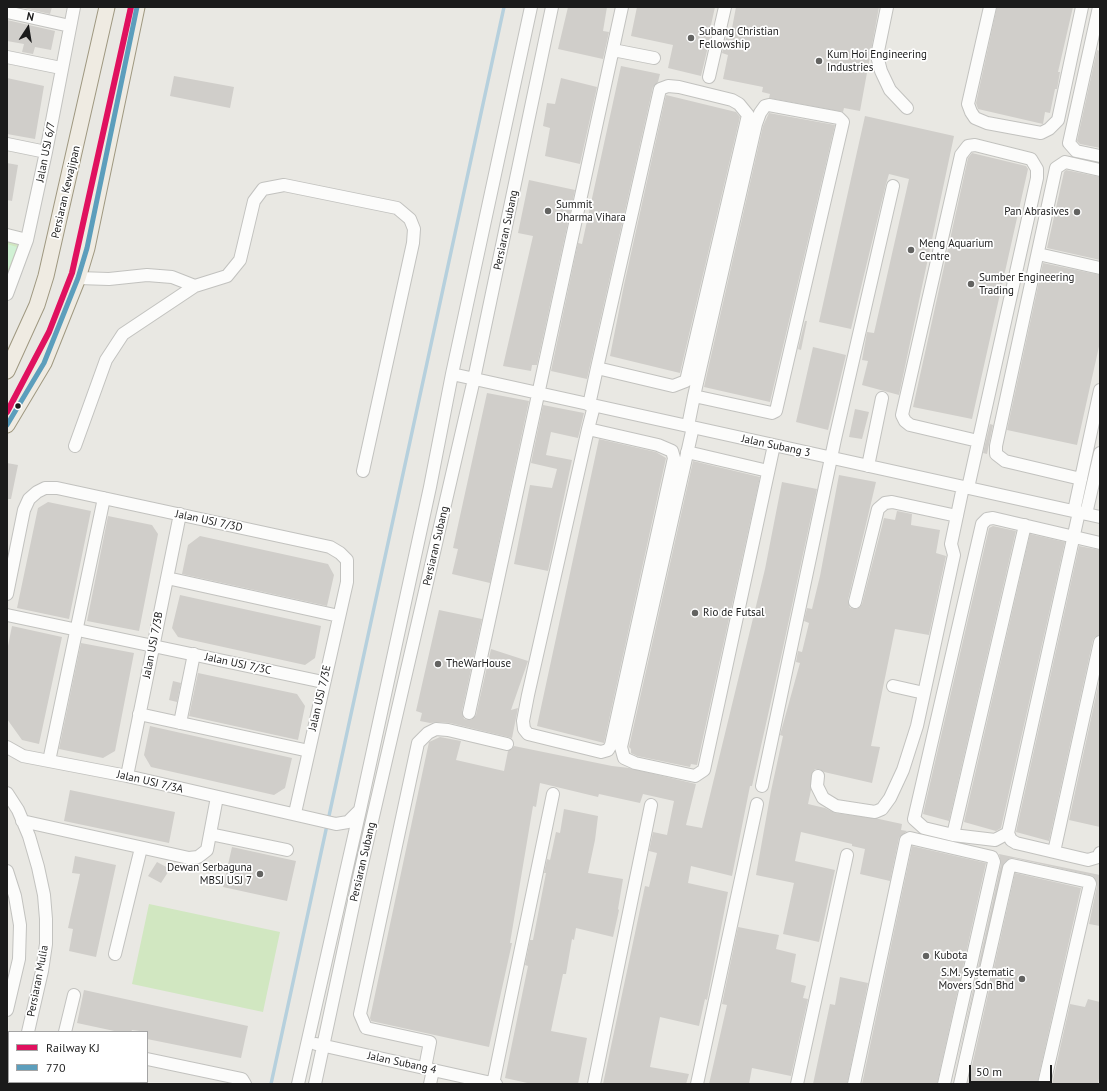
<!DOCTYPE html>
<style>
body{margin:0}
#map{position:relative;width:1107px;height:1091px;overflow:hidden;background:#e9e8e3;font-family:"PT Sans",sans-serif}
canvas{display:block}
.frame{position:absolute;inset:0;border:8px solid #1b1b1b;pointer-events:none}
.legend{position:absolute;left:8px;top:1031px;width:140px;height:52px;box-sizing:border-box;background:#fff;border:1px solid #a4a4a4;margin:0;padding:5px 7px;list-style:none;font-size:12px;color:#1b1b1b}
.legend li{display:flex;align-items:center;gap:8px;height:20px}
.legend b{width:20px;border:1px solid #a4a4a4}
.north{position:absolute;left:8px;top:8px;width:40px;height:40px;-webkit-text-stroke:3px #fff;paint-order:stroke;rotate:12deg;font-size:11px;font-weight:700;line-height:16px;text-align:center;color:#1b1b1b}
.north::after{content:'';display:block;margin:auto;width:14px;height:18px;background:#1b1b1b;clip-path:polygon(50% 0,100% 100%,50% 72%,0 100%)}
.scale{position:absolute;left:969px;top:1065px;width:83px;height:18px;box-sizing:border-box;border:2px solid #1b1b1b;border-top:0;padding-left:5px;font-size:12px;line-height:14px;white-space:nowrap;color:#1b1b1b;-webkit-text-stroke:3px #fff;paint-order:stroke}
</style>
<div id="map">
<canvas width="1107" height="1091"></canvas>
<div class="frame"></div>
<ul class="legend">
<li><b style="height:5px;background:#e0115f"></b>Railway KJ</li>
<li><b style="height:5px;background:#5c9ebc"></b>770</li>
</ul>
<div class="north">N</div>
<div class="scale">50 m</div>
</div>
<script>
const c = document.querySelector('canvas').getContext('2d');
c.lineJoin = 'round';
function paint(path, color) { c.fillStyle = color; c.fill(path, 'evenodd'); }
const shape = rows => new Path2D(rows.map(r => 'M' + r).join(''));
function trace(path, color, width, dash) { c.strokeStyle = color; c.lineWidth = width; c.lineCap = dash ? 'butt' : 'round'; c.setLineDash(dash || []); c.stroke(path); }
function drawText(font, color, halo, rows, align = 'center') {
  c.font = font + ' "PT Sans",sans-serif'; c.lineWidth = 3.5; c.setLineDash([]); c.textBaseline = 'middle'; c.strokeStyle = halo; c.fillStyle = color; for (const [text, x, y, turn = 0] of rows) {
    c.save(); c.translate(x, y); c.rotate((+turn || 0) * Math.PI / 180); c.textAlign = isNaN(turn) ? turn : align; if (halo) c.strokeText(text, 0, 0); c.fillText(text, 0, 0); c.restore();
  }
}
paint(shape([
 [7,238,23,243,7,285],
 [149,904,280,932,263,1012,132,984]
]), '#d1e7c1');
paint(shape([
 [7,244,17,247,7,272]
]), '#d0f1d4');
trace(shape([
 [271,1084,504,7]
]), '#b6d0dd', 3.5);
paint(shape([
 [19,7,52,7,50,14],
 [568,7,607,7,603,31,609,32,603,59,558,49],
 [637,7,715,7,709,34,711,34,701,76,668,68,673,45,631,36],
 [736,7,879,7,860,111,844,108,843,112,769,98,770,94,762,92,763,87,723,79,728,55,722,53,726,38,730,39],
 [997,7,1073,7,1058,72,1060,72,1057,89,1055,89,1050,113,1045,112,1043,124,978,109,976,103],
 [7,20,55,31,51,50,35,47,33,54,22,52,24,44,7,41],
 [1097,50,1100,51,1100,148,1080,144,1077,141],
 [621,66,660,74,658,82,653,87,587,379,551,371,578,243,582,244],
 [174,76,234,87,230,108,170,96],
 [7,78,44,86,35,139,7,134],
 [561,78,597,87,580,164,545,156,550,128,543,126,547,103,555,104],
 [666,95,736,112,740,117,680,373,610,356,624,285],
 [769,113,835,125,770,402,704,387,763,126],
 [865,116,954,136,899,395,862,385,868,361,862,360,867,332,874,333,909,179,889,174,886,184,851,329,819,322],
 [972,153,1026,166,1028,169,972,419,913,407,968,158],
 [7,163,18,165,12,201,7,200],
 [1066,170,1100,177,1100,260,1047,248,1064,172],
 [529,180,575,190,537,365,532,365,531,371,503,366,533,236,518,233],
 [1043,263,1100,275,1100,342,1077,445,1007,430],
 [805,321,807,321,801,350,798,349],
 [813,347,846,355,828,430,796,422],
 [487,393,529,401,490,583,452,574,458,549,453,548],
 [543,405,584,413,578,438,551,432,546,455,572,460,548,571,514,564,530,485,552,488,557,469,531,463],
 [855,409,869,412,862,439,849,437],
 [990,424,993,425,987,454,983,453],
 [599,439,656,452,666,458,604,743,537,726],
 [693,461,760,477,697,765,691,764,690,767,637,756,631,753,631,749,629,747],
 [7,463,18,465,11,499,7,499],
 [839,475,876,482,848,600,850,608,857,609,862,604,884,518,895,520,897,511,912,514,911,525,940,530,936,553,946,556,929,635,895,629,871,746,880,747,872,783,824,772,819,769,815,769,811,775,811,790,808,804,825,808,835,813,879,819,902,824,901,830,907,831,899,838,890,881,860,874,865,849,852,846,852,844,801,832,795,861,835,870,819,942,783,934,794,883,756,875,771,791,783,736,780,735,800,663,796,662,798,651,802,652,809,623,804,621,807,608,812,609,820,576],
 [782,482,817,489,781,657,752,786,750,786,732,876,691,866,688,883,728,892,707,1000,705,999,699,1026,660,1017,650,1067,689,1074,686,1084,603,1084,645,886,649,887,657,853,649,851,653,832,667,835,674,801,643,794,640,803,599,794,598,797,540,783,536,807,533,806,510,943,512,943,489,1047,371,1021,370,1018,429,742,440,737,461,741,456,760,504,771,508,751,514,746,612,766,629,768,696,784,686,825,702,828,765,569],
 [48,502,91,511,69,619,17,608,38,508],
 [108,516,152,525,158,534,139,631,87,621],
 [993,526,1016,531,949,821,923,814,989,528],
 [1030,534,1065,542,1001,828,996,831,964,822],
 [200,536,328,564,334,575,327,606,182,574,188,545],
 [1079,546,1100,550,1100,635,1095,637,1093,640,1049,841,1016,832],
 [180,595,321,626,315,658,305,665,178,637,172,628],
 [439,610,482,619,462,711,464,719,471,720,476,715,491,649,528,661,511,710,518,708,512,738,450,723,437,722,430,723,420,721,422,713,416,711],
 [12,626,62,637,39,744,22,740,7,719,7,651],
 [81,643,134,653,115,751,103,758,59,749],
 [198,673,297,694,305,706,298,740,189,716],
 [1100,677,1100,827,1069,820],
 [173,681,181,683,177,702,169,700],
 [150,726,292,758,285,788,274,795,151,767,144,755],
 [70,790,175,812,169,843,64,821],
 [564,809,598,816,595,840,588,873,623,879,618,909,619,910,613,937,576,928,574,940,572,939,566,974,563,974,551,1031,587,1038,578,1084,532,1084,505,1078,528,966,525,965,530,940,533,940,546,873,544,873,547,859,550,860,556,832,560,833],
 [912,846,986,863,937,1084,862,1084],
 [232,847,296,861,287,901,223,887],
 [999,854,1100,875,1100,926,1089,924,1097,886,1093,876,1014,858,1010,858,1004,863,952,1084,1001,864],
 [75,856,116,865,96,957,69,951,73,929,68,928,80,874,72,873],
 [157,862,170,869,161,883,148,876],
 [1015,873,1081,888,1037,1084,968,1084],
 [738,927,779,935,776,949,796,954,791,982,806,986,803,998,808,999,791,1076,752,1068,749,1084,709,1084,727,1005,722,1004],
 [840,977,868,983,847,1084,813,1084,830,1004,835,1005],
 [84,990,248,1026,241,1058,147,1039,147,1032,132,1030,131,1032,119,1032,77,1023],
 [1088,999,1100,1002,1100,1073,1098,1084,1052,1084,1070,1004,1085,1007]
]), '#d0ceca');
const minor = shape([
 [887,7,877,56,881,71,890,90,907,108],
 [990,7,968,104,971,112,975,118,987,123,1041,133,1049,129,1058,120,1082,7],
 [1099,7,1069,143,1076,151,1100,156],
 [7,12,70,26],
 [613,50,654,58],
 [7,57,61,68],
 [709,77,725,7],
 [7,144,46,152],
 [7,235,27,240],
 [1038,254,1100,268],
 [78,278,109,279,147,275,172,277,195,286],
 [7,294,27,240,46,152,74,7],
 [452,374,1100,517],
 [589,405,597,368,660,89,668,86,679,87,732,100,739,104,748,115,686,381,673,386,597,368],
 [688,426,694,396,756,124,760,113,765,106,769,105,839,118,843,122,776,411,772,413,694,396],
 [693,427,621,747,624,758,635,763,695,776,704,770,774,445],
 [588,429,658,445,672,451,674,458,611,745,608,750,601,752,528,734,524,729,523,721,528,695,588,429,594,406],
 [75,446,106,360,123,334,195,286,227,276,240,260,254,201,263,189,284,185,397,208,410,219,414,229,413,243,363,471],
 [687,452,768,471],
 [868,466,882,398],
 [1081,479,1005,461,996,454,996,446,1056,168,1065,162,1100,170],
 [968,488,1037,178,1037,169,1031,159,975,145,968,146,961,155,902,415,905,421,910,425,978,441],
 [1074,511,1100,390],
 [1079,512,1008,833,1011,840,1016,843,1088,860,1098,857,1100,853],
 [1086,514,1100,453],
 [167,578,339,616],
 [7,594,24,510,29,499,37,492,45,488,57,488,330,547,340,553,347,560,347,582,295,813],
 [855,602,878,509,885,503,892,502,957,516],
 [7,615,323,682],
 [893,686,924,693],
 [469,713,622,7],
 [139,714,309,751],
 [180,723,194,654],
 [7,747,23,756,127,776,336,824,348,822,359,811],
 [49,761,104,498],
 [127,776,180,514],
 [818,776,817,786,823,798,836,806,875,812,882,809,890,798,903,770,917,726,954,555,951,544,963,487],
 [762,786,835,439,893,186],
 [7,793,18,810,29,836,38,867,44,895,46,919,46,944,42,971,28,1032],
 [22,821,189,858,198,857,207,850,217,797],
 [1008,833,995,840,953,835,924,828,914,819,982,524,987,519,993,518,1100,543],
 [210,834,287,850],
 [953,835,1025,525],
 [1054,852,1100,642],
 [7,871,15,896,20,925,19,959,7,1010],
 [115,954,141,848],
 [65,1032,74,995],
 [316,1044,496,1084],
 [147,1059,242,1079,245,1084],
 [425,1068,430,1042,366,1028,360,1014,418,743,428,733,436,729,448,730,507,744],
 [16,1084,17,1082],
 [54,1084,55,1082],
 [298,1084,360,810,430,487,452,374,531,7],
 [315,1084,360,873,474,379,552,7],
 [430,1084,433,1070],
 [493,1084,553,794],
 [594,1084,651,805],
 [697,1084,757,804],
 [797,1084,847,855],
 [854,1084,906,840,910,838,992,857,994,862,944,1084],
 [960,1084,1009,868,1012,865,1089,882,1090,884,1044,1084]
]);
const major = shape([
 [7,371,37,305,46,276,107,7],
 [7,425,44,363,78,278,87,248,137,7]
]);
trace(minor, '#c2c2bf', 14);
trace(major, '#9f9880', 17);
trace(minor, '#fcfcfb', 12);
trace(major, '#efebe2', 15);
trace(shape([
 [7,425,44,363,78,278,87,248,137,7]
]), '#5c9ebc', 5);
trace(shape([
 [7,412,49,332,72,273,131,7]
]), '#e0115f', 6);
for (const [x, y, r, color] of [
 [691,38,4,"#636361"],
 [819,61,4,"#636361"],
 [548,211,4,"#636361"],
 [1077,212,4,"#636361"],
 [911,250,4,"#636361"],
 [971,284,4,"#636361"],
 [18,406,3.5,"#1b1b1b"],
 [695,613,4,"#636361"],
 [438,664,4,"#636361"],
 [260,874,4,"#636361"],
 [926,956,4,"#636361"],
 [1022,979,4,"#636361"]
]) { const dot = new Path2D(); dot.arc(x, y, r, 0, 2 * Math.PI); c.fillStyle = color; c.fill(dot); trace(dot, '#fff', 1.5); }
drawText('11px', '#1b1b1b', '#fff', [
 ["Subang Christian",699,32],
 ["Fellowship",699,45],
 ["Kum Hoi Engineering",827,55],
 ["Industries",827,68],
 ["Summit",556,205],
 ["Dharma Vihara",556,218],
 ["Pan Abrasives",1069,212,"right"],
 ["Meng Aquarium",919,244],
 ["Centre",919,257],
 ["Sumber Engineering",979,278],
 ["Trading",979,291],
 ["Rio de Futsal",703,613],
 ["TheWarHouse",446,664],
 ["Dewan Serbaguna",252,868,"right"],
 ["MBSJ USJ 7",252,881,"right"],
 ["Kubota",934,956],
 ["S.M. Systematic",1014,973,"right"],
 ["Movers Sdn Bhd",1014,986,"right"]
], 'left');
drawText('11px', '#1b1b1b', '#fff', [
 ["Jalan USJ 6/7",46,152,-79],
 ["Persiaran Kewajipan",66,192,-77],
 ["Persiaran Subang",506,230,-78],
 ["Jalan Subang 3",776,446,12],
 ["Jalan USJ 7/3D",209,521,12],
 ["Persiaran Subang",436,546,-77],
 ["Jalan USJ 7/3B",153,645,-79],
 ["Jalan USJ 7/3C",238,664,12],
 ["Jalan USJ 7/3E",320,698,-77],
 ["Jalan USJ 7/3A",150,782,13],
 ["Persiaran Subang",363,862,-77],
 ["Persiaran Mulia",38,981,-79],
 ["Jalan Subang 4",402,1063,12]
]);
</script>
